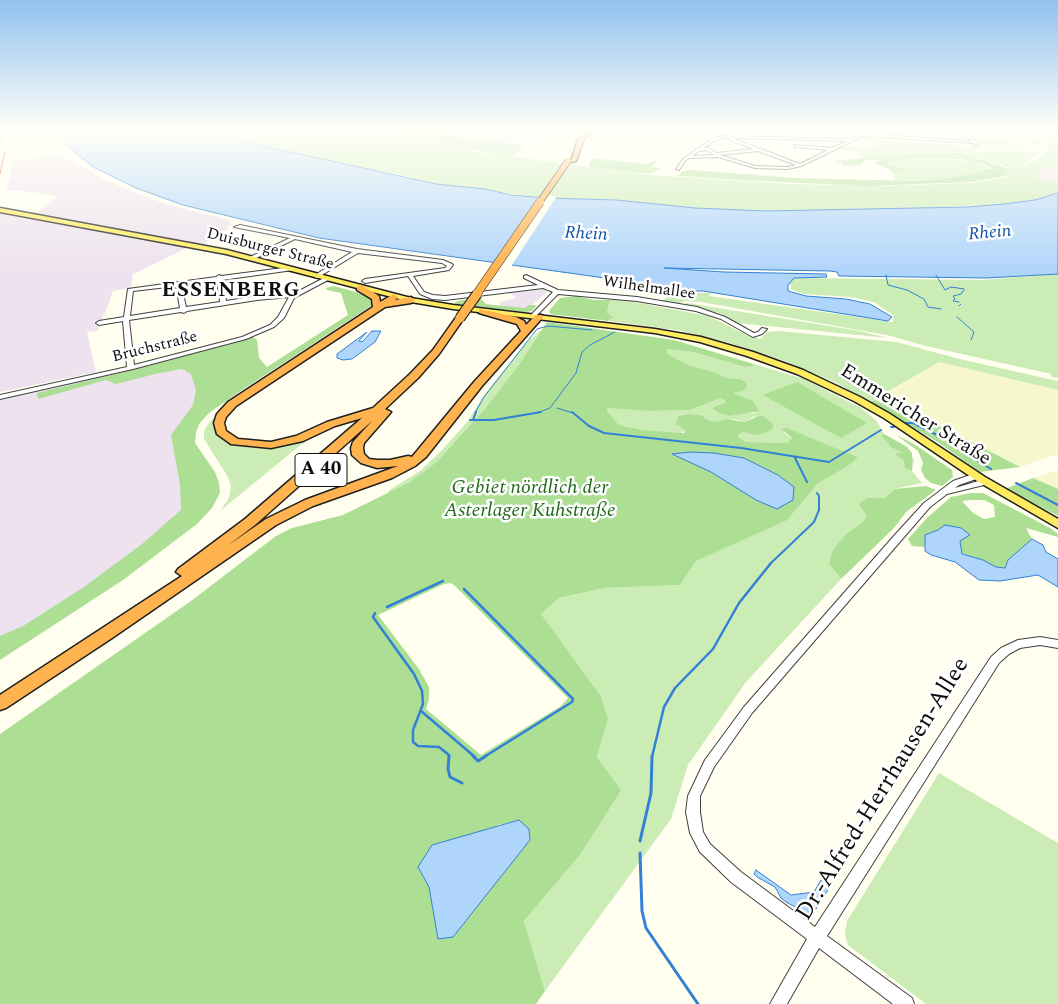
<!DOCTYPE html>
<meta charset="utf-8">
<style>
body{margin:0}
canvas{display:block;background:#fffeef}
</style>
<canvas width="1058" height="1004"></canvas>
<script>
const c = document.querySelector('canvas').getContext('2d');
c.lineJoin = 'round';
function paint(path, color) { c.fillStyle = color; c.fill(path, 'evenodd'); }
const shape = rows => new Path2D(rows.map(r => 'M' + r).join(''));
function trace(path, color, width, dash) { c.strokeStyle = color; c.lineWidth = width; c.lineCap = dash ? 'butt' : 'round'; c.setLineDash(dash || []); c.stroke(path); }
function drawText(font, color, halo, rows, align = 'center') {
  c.font = font + ' Spectral,serif'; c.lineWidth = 5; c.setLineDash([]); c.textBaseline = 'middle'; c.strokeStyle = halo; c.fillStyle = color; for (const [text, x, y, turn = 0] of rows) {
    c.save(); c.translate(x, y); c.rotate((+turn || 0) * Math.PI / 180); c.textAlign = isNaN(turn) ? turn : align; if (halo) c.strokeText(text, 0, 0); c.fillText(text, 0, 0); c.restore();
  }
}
paint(shape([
 [436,131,555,131,544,139,520,147],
 [61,155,108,181,136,193,169,205,232,221,229,223,233,224,226,227,229,229,212,236,212,240,203,245,195,244,133,274,131,288,113,291,105,314,103,314,102,321,100,321,98,331,87,332,96,372,0,392,0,212,32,217,58,196,26,191,6,191,14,161],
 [1058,163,1058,182,1030,176,1049,168],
 [543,289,547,292,528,309,499,307,500,302,516,298,510,293],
 [199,354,214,401,191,424,198,505,0,652,0,399]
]), '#ede2ed');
paint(shape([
 [939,362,1058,390,1058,454,1020,467,942,427,905,415,875,400],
 [1058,470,1058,489,1033,478]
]), '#f6f7cd');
paint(shape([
 [221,131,375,131,479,152,650,175,793,184,882,186,972,183,1011,176,1003,173,1008,169,1029,164,1044,155,1052,137,1048,131,1053,131,1058,138,1058,163,1031,176,1058,182,1058,193,1035,200,1004,204,900,209,766,211,695,208,616,200,546,198,436,184,407,176,308,157,278,148,246,142,231,137],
 [863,136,878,137,879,140,976,146,981,149,969,152,865,158,859,155,861,153,839,149,846,145,869,149,877,144,853,140],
 [974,138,1011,139,1046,139,1042,144,1008,142,1010,144,1020,145,1026,150,988,149],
 [985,151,1023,151,1040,152,1023,165,1010,168,965,153],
 [932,158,972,161,993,170,943,179,895,181,894,174,890,171,904,169,891,166,888,163,897,159],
 [1058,274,1058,378,1051,377,1051,374,926,346,887,335,701,302,685,301,677,304,662,301,672,293,711,293,709,296,893,322,893,315,874,302,850,297,804,294,792,290,789,282,790,279,796,278,983,280],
 [618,299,708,316,747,335,760,339,767,332,779,331,896,342,964,360,1058,381,1058,390,939,362,870,402,835,382,782,360,729,343,677,330,609,321,612,317,607,313,610,300],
 [687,303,860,331,888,338,738,323,719,313,683,305],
 [549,327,595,430,858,457,787,428,783,432,792,439,788,443,746,442,738,435,743,432,751,432,755,416,744,422,733,419,715,422,708,420,701,415,690,414,679,416,677,420,679,427,685,431,680,433,642,430,619,425,607,411,608,408,613,408,649,411,690,410,721,398,728,402,719,413,728,416,745,412,755,413,732,393,743,391,740,379,727,378,717,373,688,365,666,354,667,349,693,352,745,367,757,365,804,379,861,408,876,420,884,434,907,447,914,460,912,471,922,483,894,489,885,498,867,498,867,516,862,523,846,534,829,564,841,579,746,682,688,765,671,819,545,991,524,921,580,855,620,790,597,757,608,719,601,696,541,614,559,598,605,588,680,585,696,561,715,552,431,535,388,491,420,471,441,451,468,421,484,395,527,342,540,331],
 [222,410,217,420,234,444,259,447,273,446,309,438,220,511,229,498,231,486,228,477,204,439,204,431,208,424],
 [939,773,1058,843,1058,1004,926,1004,848,945,845,934,847,921]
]), '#cbecb5');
paint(shape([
 [378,131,429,131,524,146,514,155,510,156,441,144],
 [951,153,963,153,1009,169,1003,173,1010,175,970,182,866,186,741,180,680,176,675,175,679,175,682,171,693,170,795,178,913,181,943,179,982,172,984,169,993,169,983,164,962,159,918,158,889,161,888,163,891,166,905,169,896,172,876,164,875,162,879,161,878,159,864,161,860,165,842,166,844,164,833,161,883,156],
 [591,158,646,164,657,160,652,167,661,168,650,174,589,167],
 [334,286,370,296,374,299,374,304,233,396,209,413,199,424,196,433,195,443,215,472,219,483,220,493,212,508,197,524,123,580,0,660,0,636,23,626,84,587,142,544,181,510,180,484,171,435,193,405,196,390,191,374,182,369,155,374,116,384,106,380,38,399,37,393,136,369,252,336,257,340,259,358,267,367,348,315,341,293,327,290,326,288],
 [576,296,594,300,610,300,607,313,613,317,608,321,550,314,549,311,560,298],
 [480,298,486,304,494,305,525,308,529,305,537,305,532,311,525,312,454,304,457,301],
 [547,322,674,340,757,365,745,367,693,352,667,349,667,354,688,365,717,373,727,378,740,379,745,382,747,386,743,391,733,393,753,401,759,411,728,416,719,413,712,408,727,402,721,398,690,410,649,411,608,408,607,411,619,425,642,430,684,433,685,431,676,424,678,416,690,414,701,415,708,420,715,422,727,419,744,422,762,415,772,423,774,427,768,432,756,435,743,432,738,435,739,437,746,442,788,443,792,438,781,429,787,428,858,457,849,465,817,484,787,520,696,561,680,585,605,588,559,598,541,614,601,696,608,719,597,757,621,790,580,855,524,921,545,991,536,1004,0,1004,0,734,191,601,276,536,292,528,343,515,410,482,437,462,485,409,519,365],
 [690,452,714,453,756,500,711,472,672,454],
 [450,583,454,585,568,698,561,706,481,755,426,709,429,699,429,687,419,669,378,615,444,584],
 [519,820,476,908,453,937,438,939,429,887,498,825],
 [797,382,867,423,841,438,763,395],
 [875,400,905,415,942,427,1020,467,980,472,936,441,870,402],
 [884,434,907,447,912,453,912,471,905,468,904,460,896,455,896,453,903,453,889,446,889,443,881,436],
 [896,435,914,444,952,470,953,477,942,486,931,483,925,478,921,470,923,463,918,451],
 [1033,478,1058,489,1058,516,1005,489],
 [926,486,936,490,906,512,894,528,841,579,829,564,833,550,846,534,862,523,867,516,859,504,867,498,885,498,894,489],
 [971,493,983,493,1050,528,1058,534,1058,537,1026,528,1032,539,1008,560,1005,568,996,567,983,560,962,554,960,541,945,525,938,530,926,535,925,547,912,546,908,539,928,517,951,497],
 [971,500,984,500,994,505,995,517,984,519,973,513,962,501]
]), '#acde94');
paint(shape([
 [606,131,623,131,651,133,642,141,598,136]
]), '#dff3c8');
const water = shape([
 [62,131,221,131,231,137,254,144,436,184,485,189,511,195,546,198,616,200,695,208,766,211,967,207,1004,204,1035,200,1058,193,1058,274,986,278,839,276,837,272,830,271,664,268,724,272,826,274,827,277,794,278,788,285,788,291,806,296,846,299,870,304,892,317,888,321,703,291,672,291,619,280,319,238,183,205,136,188,93,167,74,152,65,142,62,131],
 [372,331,381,331,375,342,352,359,343,360,337,358,337,354,367,332,359,341,362,342,372,331],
 [690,452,714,453,744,458,778,475,794,487,793,500,777,509,756,500,711,472,672,454,690,452],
 [945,525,961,528,970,535,960,541,962,554,983,560,996,567,1005,568,1008,560,1032,539,1043,545,1046,552,1058,559,1058,587,1038,575,1000,581,979,580,955,562,931,555,925,551,925,535,938,530,945,525],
 [519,820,529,829,530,840,453,937,438,939,429,887,418,867,432,845,519,820],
 [756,870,791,895,814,892,821,880,828,882,829,888,816,909,807,913,786,902,781,898,775,887,757,877,754,874,756,870]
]);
paint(water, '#b0d5fa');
trace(water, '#3281d6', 1);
paint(shape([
 [541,195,557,196,510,268,492,265]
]), '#fffeef');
trace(shape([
 [886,275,888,285,907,290,924,299,928,307,941,309],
 [936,275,945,290,951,287,964,289],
 [959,302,953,301,955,299,953,296,961,294,964,290],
 [959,306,961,304],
 [957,317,974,332,971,340],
 [557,408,573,413],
 [475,413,484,397,537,329,548,326,592,330],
 [537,413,550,408,576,373,582,352,590,345,615,332]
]), '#3281d6', 1);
trace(shape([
 [572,412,589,426,604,433,741,448,829,462,881,430],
 [470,420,494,420,541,412],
 [473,420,476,412],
 [906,423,913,423,941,437],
 [891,427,894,427],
 [950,444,991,469],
 [795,458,807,482],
 [1016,483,1058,505],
 [770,564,814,522,819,510,819,496,817,493]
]), '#3281d6', 2);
trace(shape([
 [464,589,573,699,572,702,484,757],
 [387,607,443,581],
 [375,613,373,617,414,674,422,691,423,704,413,730,413,742,418,746,439,747,449,755,449,757],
 [421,711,475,757],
 [652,757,664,707,675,688,713,649,739,603,771,563]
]), '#3281d6', 2.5);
trace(shape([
 [449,756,448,769,450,777,462,783],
 [473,756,478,761,486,756],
 [640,841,651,793,652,756],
 [640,853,642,911,646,928,698,1004]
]), '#3281d6', 3);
const minor = shape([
 [1,131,4,131,2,138,0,139,1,131],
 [748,131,775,131,794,132,792,133,748,131],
 [869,131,873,131,867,134,971,141,961,131,965,131,979,145,976,146,973,143,863,136,801,166,788,169,755,168,718,157,689,158,685,161,679,170,676,169,683,159,694,151,712,139,722,136,850,139,869,131],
 [722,138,729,138,729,140,754,149,717,153,708,148,703,148,714,141,722,138],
 [732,138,847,141,832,148,794,145,795,147,828,150,800,164,732,138],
 [706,150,714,155,692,156,699,151,706,150],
 [758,151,796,165,788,167,755,166,720,155,758,151],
 [1002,131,1046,132,1046,131,1049,131,1051,133,1049,134,1002,131],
 [240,225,357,249,443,260,452,264,453,265,449,270,413,276,424,292,433,295,445,296,538,285,524,278,524,276,526,275,558,290,637,297,697,307,725,317,754,333,758,332,762,328,767,329,762,334,753,337,721,319,696,311,637,301,558,294,535,317,533,318,531,317,531,315,553,292,543,288,445,300,432,299,420,294,408,276,365,283,362,281,365,279,445,268,447,266,442,263,358,253,317,278,315,277,315,275,352,252,295,239,252,260,249,258,250,257,290,238,234,227,240,225],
 [291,267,293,268,293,270,222,280,226,301,257,296,295,293,324,278,328,278,328,280,294,298,284,318,274,327,246,339,133,369,0,399,0,395,127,367,123,321,99,325,96,323,99,321,124,317,128,289,216,277,219,275,221,276,291,267],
 [217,280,220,302,186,307,181,285,217,280],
 [176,286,180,308,130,316,133,291,176,286],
 [289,297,278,317,270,325,242,337,134,365,129,320,181,312,184,313,187,311,257,300,289,297],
 [976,473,980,476,979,478,959,485,955,488,985,479,988,480,989,482,988,484,947,494,930,507,752,713,714,767,700,796,700,812,703,832,710,844,741,872,815,927,991,657,1001,648,1018,640,1040,637,1058,640,1058,648,1040,645,1020,648,1009,654,999,663,827,936,912,998,914,1004,893,1004,819,948,787,1004,770,1004,807,939,731,882,700,852,690,833,686,812,688,796,705,760,744,707,893,537,924,503,953,481,976,473]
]);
const major = shape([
 [0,208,227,250,411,298,453,305,655,329,701,337,753,352,803,370,860,397,890,414,985,477,1058,519,1058,528,977,481,884,418,854,401,797,374,747,356,700,342,655,333,453,309,411,302,226,254,0,212,0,208]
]);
const highway = shape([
 [586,131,591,131,584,139,576,161,571,162,578,139,586,131],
 [357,286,363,286,379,296,380,302,394,294,398,297,395,300,411,297,415,300,411,303,385,307,236,406,226,417,224,423,226,431,238,439,271,442,296,436,327,422,373,408,410,374,433,350,457,316,463,316,464,318,439,354,418,378,385,409,391,412,364,443,363,448,364,454,369,459,377,460,390,460,408,456,412,457,474,382,521,331,517,324,479,313,479,309,516,317,524,321,526,325,536,315,542,315,543,317,482,386,426,457,415,466,392,478,313,506,276,525,112,638,6,708,0,710,0,695,182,576,176,572,178,569,245,519,362,418,335,426,303,441,271,448,231,444,217,434,214,423,217,414,228,402,373,307,372,299,357,290,357,286],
 [372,421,353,442,351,448,352,455,361,463,377,468,398,466,305,500,266,519,227,546,255,525,372,421]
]);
trace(minor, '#414141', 2);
trace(major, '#1f1f1f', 3);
trace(highway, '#1f1f1f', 3);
paint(minor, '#fff');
paint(major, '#ffeb5f');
paint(highway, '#feb34e');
trace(shape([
 [0,174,5,151]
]), '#c8291c', 1);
const highwayBridgeFar2 = shape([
 [539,203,568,161]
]);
const highwayBridgeFar1 = shape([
 [476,295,540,202]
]);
const highwayBridge = shape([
 [460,318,477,294]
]);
trace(highwayBridgeFar2, '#1f1f1f', 7, []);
trace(highwayBridgeFar1, '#1f1f1f', 9, []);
trace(highwayBridge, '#1f1f1f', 11, []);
trace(highwayBridgeFar2, '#feb34e', 5.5);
trace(highwayBridgeFar1, '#feb34e', 8);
trace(highwayBridge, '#feb34e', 9);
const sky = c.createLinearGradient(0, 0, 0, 271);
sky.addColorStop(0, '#91c1ef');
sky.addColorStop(0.48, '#fffff8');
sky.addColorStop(1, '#fffff800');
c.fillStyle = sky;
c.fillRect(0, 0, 1058, 271);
drawText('16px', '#0e0e0e', '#fff', [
 ["Duisburger Straße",270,250,14],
 ["Wilhelmallee",649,289,8],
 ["Bruchstraße",155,348,-14]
]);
drawText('italic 18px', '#0e53a8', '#fff', [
 ["Rhein",990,234,-5],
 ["Rhein",586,235,3]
]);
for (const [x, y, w] of [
 [321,470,52]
]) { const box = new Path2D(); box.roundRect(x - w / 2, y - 16.5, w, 33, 4); c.fillStyle = '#fff'; c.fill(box); trace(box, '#0e0e0e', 1); }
drawText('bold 19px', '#0e0e0e', null, [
 ["A 40",321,470]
]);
drawText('20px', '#0e0e0e', '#fff', [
 ["Emmericher Straße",915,416,32]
]);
drawText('italic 20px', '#216a19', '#fff', [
 ["Gebiet nördlich der",530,489],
 ["Asterlager Kuhstraße",530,512]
]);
c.letterSpacing = '1px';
drawText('bold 21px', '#0e0e0e', '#fff', [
 ["ESSENBERG",231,292]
]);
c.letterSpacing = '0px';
drawText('24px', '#0e0e0e', '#fff', [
 ["Dr.-Alfred-Herrhausen-Allee",884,790,-58]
]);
</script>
